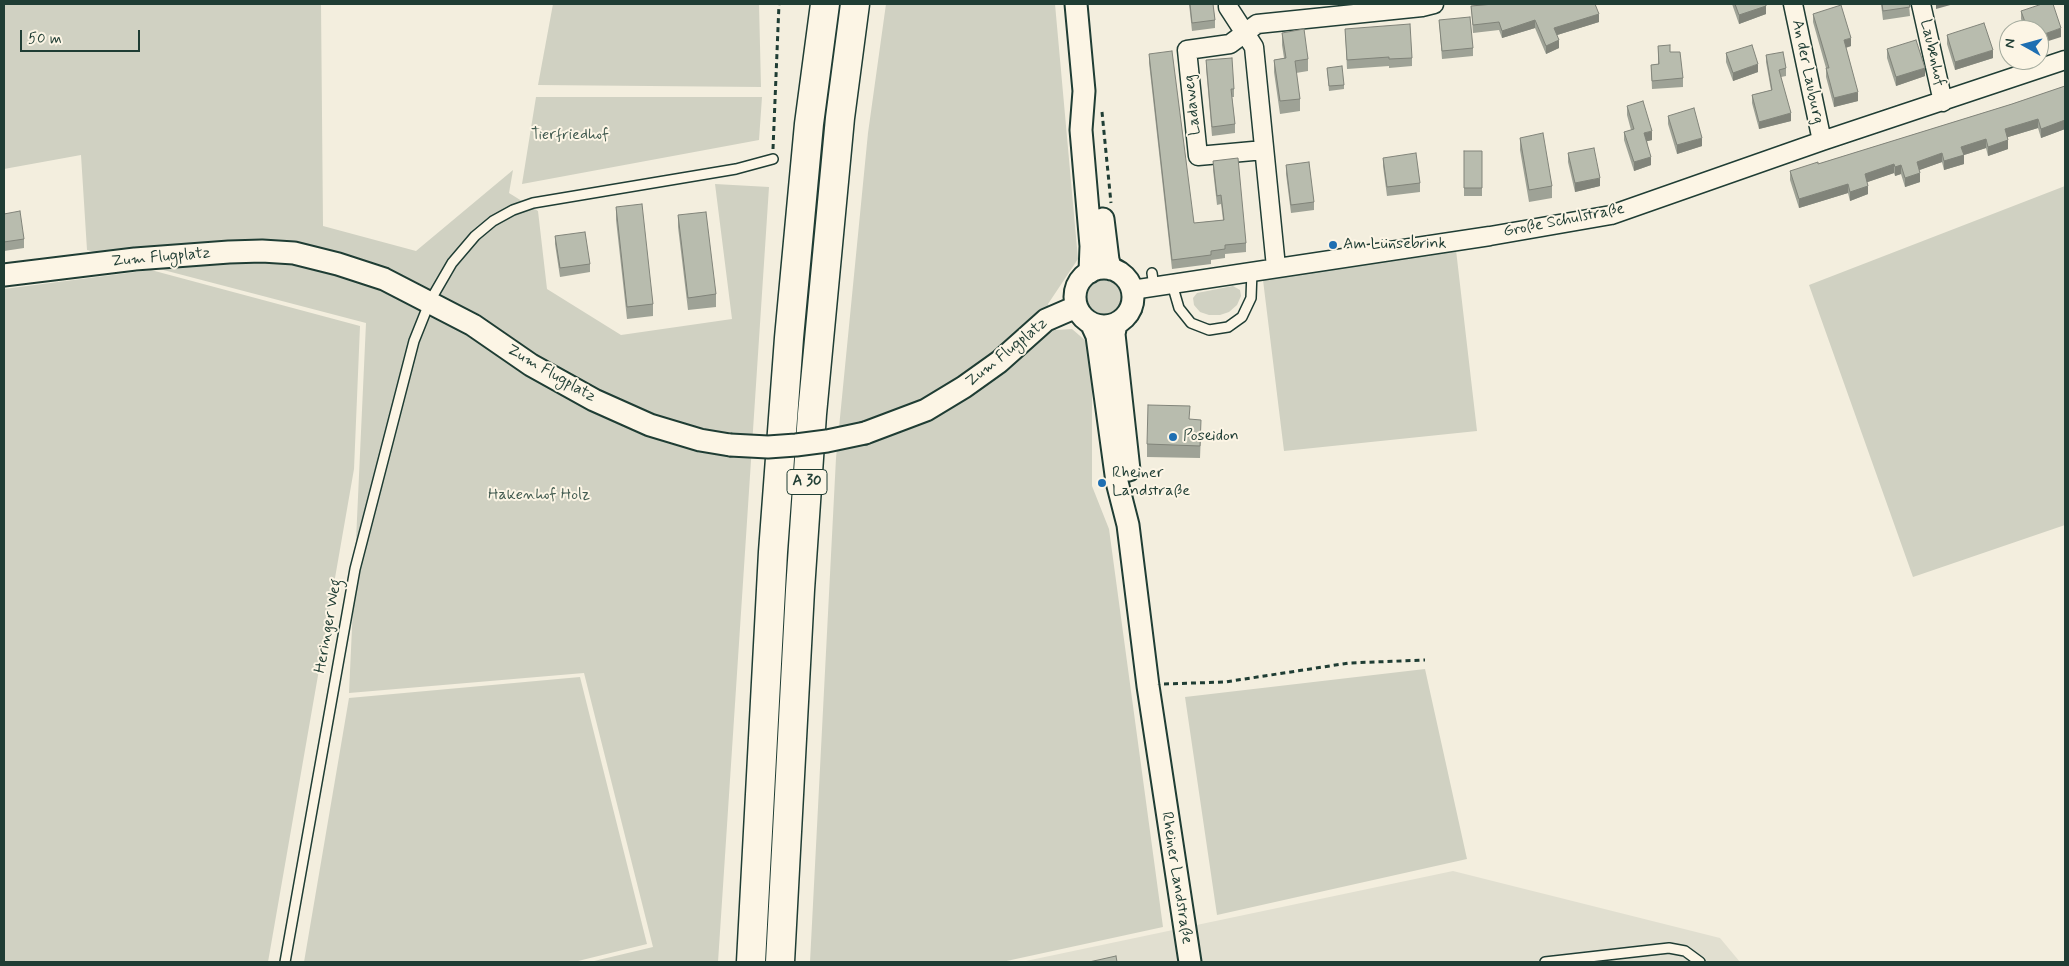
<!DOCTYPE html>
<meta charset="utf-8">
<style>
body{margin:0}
#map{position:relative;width:2069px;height:966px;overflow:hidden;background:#f3eede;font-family:Mynerve,sans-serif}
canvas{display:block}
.frame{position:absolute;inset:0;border:5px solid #1f3d34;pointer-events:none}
.north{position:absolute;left:1999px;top:20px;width:50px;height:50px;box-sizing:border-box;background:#fcf5e5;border:1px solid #a4ab9e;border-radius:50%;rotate:277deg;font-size:14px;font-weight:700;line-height:20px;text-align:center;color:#1f3d34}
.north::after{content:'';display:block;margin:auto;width:18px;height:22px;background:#1f6fb2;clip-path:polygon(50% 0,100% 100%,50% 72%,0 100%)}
.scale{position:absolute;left:20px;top:30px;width:120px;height:22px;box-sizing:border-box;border:2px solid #1f3d34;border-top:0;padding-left:6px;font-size:15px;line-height:18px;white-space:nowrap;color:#1f3d34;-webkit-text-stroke:4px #fcf5e5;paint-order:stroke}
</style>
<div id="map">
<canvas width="2069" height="966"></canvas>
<div class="frame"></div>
<div class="north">N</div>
<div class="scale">50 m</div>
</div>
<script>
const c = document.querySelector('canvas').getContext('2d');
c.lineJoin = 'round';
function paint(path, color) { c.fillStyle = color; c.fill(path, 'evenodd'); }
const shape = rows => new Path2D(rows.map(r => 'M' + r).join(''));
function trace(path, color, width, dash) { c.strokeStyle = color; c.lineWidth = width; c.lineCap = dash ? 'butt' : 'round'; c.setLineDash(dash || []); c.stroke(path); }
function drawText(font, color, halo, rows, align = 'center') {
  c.font = font + ' Mynerve,sans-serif'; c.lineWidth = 4; c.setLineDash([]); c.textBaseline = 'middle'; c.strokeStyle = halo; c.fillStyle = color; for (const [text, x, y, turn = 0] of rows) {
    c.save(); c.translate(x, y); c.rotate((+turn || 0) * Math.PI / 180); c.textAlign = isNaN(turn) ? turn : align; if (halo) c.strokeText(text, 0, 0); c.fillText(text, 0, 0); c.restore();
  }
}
paint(shape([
 [1453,871,1720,938,1740,962,1021,962]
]), '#e1dfd0');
paint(shape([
 [4,4,321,4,323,226,416,251,513,170,509,193,538,211,547,289,621,335,732,319,715,184,769,187,718,962,590,962,653,947,584,673,349,693,366,323,87,250,81,155,4,169],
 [553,4,759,4,761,87,538,85],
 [886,4,1055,4,1078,259,1048,304,1056,330,1072,329,1086,341,1092,386,1092,486,1109,529,1163,927,1002,962,810,962,836,458,868,133],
 [536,97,762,97,759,140,522,184],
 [2065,186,2065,525,1913,577,1809,285],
 [1456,250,1477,431,1284,451,1263,280],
 [151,270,360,326,354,469,268,962,4,962,4,289],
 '1084 298a19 19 0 1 1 38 0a19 19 0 1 1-38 0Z',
 [1233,286,1240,290,1241,296,1237,305,1229,312,1220,315,1209,315,1200,312,1194,305,1193,298,1197,293],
 [1425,669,1467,859,1217,915,1185,697],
 [580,677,647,944,574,962,304,962,349,698]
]), '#d0d1c2');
const service = shape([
 [1152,273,1154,287],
 [1172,284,1179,308,1191,323,1209,330,1228,327,1242,317,1251,298,1252,271],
 [285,962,355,569,414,341,430,301,452,263,475,236,493,221,513,210,533,203,736,169,773,159],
 [1545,962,1669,948,1685,951,1700,962]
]);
const minor = shape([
 [1228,4,1228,7,1254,47,1276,267],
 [1793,4,1822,141],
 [1921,4,1943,102],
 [1264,150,1198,156,1187,50,1230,44,1257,24,1422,7,1434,4],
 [1132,290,1490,236,1611,215,1822,141,2065,60]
]);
const tertiary = shape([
 [1076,4,1084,91,1081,130,1091,246,1090,272],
 [1103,219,1108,260,1111,269],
 '1075 297a29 29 0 1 1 58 0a29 29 0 1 1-58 0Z',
 [4,275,135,259,229,252,262,251,294,253,338,264,384,279,473,325,531,365,594,400,650,425,700,440,730,445],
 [1116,324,1114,334,1129,470],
 [1092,325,1097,336,1117,482,1128,525,1148,686,1190,962],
 [865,433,926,410,964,387,999,362,1046,320,1076,307]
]);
const motorway = shape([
 [751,962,773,552,789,338,809,124,825,4],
 [780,962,800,590,812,414,840,118,855,4]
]);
trace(service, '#1f3d34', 12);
trace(minor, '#1f3d34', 21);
trace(tertiary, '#1f3d34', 25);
trace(motorway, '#1f3d34', 31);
trace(shape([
 [1102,112,1111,203],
 [773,149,779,4],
 [1065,293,1073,276],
 [1135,322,1141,312,1140,305],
 [1164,684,1225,682,1349,663,1425,660]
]), '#1f3d34', 3, [5, 4]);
trace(service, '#fcf5e5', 9);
trace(minor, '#fcf5e5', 18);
trace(tertiary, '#fcf5e5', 21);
trace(motorway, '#fcf5e5', 28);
const tertiaryBridge = shape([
 [730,445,768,447,796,445,827,441,865,433]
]);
trace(tertiaryBridge, '#1f3d34', 25, []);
trace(tertiaryBridge, '#fcf5e5', 21);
paint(shape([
 [1189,4,1213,4,1215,20,1215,28,1192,31],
 [1323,4,1338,4,1323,5],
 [1492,4,1595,4,1599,22,1557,35,1559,48,1546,54,1535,28,1502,38,1499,30,1473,33,1471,6],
 [1732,4,1766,4,1766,14,1739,24],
 [1881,4,1909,4,1910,16,1883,20],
 [2021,11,2061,37,2039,30,2025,30,2021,19],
 [1813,14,1851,46,1846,48,1858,101,1834,107,1826,77,1826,68,1813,22],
 [1439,20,1473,48,1473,56,1442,59],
 [1345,29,1412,58,1412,66,1389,68,1389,66,1347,69],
 [1282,33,1308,59,1308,71,1296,73,1300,99,1300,111,1280,114,1274,72,1274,60,1284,58,1282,45],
 [1947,35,1993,58,1955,70,1947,44],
 [1658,46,1670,52,1683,78,1683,87,1652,89,1651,65,1658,64],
 [1887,49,1925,76,1896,86,1887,58],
 [1726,53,1758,72,1733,81,1726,62],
 [1149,54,1194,223,1223,220,1221,204,1217,205,1213,170,1213,161,1246,243,1246,252,1225,254,1225,258,1211,260,1211,264,1172,269,1149,63],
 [1766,55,1786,68,1786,76,1781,77,1791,121,1759,129,1752,103,1752,95,1771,90,1766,62],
 [1206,60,1234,89,1234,97,1232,97,1235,124,1235,133,1212,136,1206,68],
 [1327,68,1344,85,1344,89,1329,91],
 [2065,86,2065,129,2041,138,2038,128,2008,137,2008,149,1988,156,1986,148,1964,155,1964,164,1944,170,1942,162,1919,170,1920,182,1905,187,1901,174,1895,176,1894,173,1867,182,1868,194,1850,201,1848,193,1799,208,1790,180,1790,171,1818,164,2012,104],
 [1627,106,1652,140,1647,141,1651,165,1634,171,1624,140,1624,132,1631,130,1627,115],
 [1668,116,1702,146,1677,154,1668,124],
 [1520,138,1552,186,1552,198,1529,202,1520,150],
 [1464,151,1482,151,1482,196,1464,196],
 [1568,153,1600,186,1575,192,1568,162],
 [1383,158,1420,183,1420,192,1387,196,1383,166],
 [1286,165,1314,202,1314,210,1291,213,1286,174],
 [616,207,653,304,653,316,627,319,616,220],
 [4,214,24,239,24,248,4,251],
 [678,215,716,294,716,307,688,310,678,227],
 [555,236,590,264,590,272,560,277,555,244],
 [1190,419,1201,432,1200,458,1147,457,1147,444]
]), '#9ea296');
paint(shape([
 [1936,4,1954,4,1936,9],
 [1766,6,1766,14,1739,24,1739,15],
 [1599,14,1599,22,1554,36,1554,28],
 [1535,20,1535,28,1502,38,1502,31],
 [2061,28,2061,37,2039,44,2039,36],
 [1851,38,1851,46,1844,48,1844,40],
 [1559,40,1559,48,1546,54,1546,46],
 [1993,50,1993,58,1955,70,1955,62],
 [1758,64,1758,72,1733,81,1733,73],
 [1925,68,1925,76,1896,86,1896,77],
 [1858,92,1858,101,1834,107,1834,98],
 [1791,113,1791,121,1759,129,1759,122],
 [2038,119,2038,128,2005,138,2005,129],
 [2065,120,2065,129,2041,138,2041,129],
 [1652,131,1652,140,1644,142,1644,133],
 [1702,138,1702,146,1677,154,1677,145],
 [1986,139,1986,148,1964,155,1964,164,1944,170,1944,161,1961,147],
 [2008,140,2008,149,1988,156,1988,147],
 [1942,153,1942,162,1917,171,1917,162],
 [1651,157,1651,165,1634,171,1634,162],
 [1894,164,1894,173,1865,183,1865,174],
 [1901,165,1901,174,1895,176,1895,167],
 [1920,173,1920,182,1905,187,1905,178],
 [1600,178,1600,186,1575,192,1575,183],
 [1848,184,1848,193,1799,208,1799,199],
 [1868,186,1868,194,1850,201,1850,192]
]), '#81847a');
const building = shape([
 [1190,4,1213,4,1215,20,1192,23,1190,4],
 [1494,4,1595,4,1599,14,1554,28,1559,40,1546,46,1535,20,1502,31,1499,22,1473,25,1471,6,1494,4],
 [1735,4,1766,4,1766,6,1739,15,1735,4],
 [1882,4,1909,4,1910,7,1883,11,1882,4],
 [2042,4,2053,4,2061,28,2039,36,2039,30,2028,30,2021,11,2042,4],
 [1841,5,1851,38,1844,40,1858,92,1834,98,1826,68,1829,68,1813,14,1841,5],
 [1470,17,1473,48,1442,51,1439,20,1470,17],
 [1984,23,1993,50,1955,62,1947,35,1984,23],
 [1410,24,1412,58,1389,59,1389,57,1347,60,1345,29,1410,24],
 [1304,29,1308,59,1295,61,1300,99,1280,101,1274,60,1286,58,1282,33,1304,29],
 [1916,40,1925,68,1896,77,1887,49,1916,40],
 [1670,45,1670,52,1680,52,1683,78,1652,81,1651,65,1659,64,1658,46,1670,45],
 [1752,45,1758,64,1733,73,1726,53,1752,45],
 [1172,51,1194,223,1224,220,1221,195,1217,196,1213,161,1238,158,1246,243,1225,245,1225,249,1211,251,1211,255,1172,260,1149,54,1172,51],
 [1783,52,1786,68,1779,70,1791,113,1759,122,1752,95,1772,90,1766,55,1783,52],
 [1232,58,1234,89,1231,89,1235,124,1212,127,1206,60,1232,58],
 [1342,66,1344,85,1329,86,1327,68,1342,66],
 [2065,86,2065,120,2041,129,2038,119,2005,129,2008,140,1988,147,1986,139,1961,147,1964,155,1944,161,1942,153,1917,162,1920,173,1905,178,1901,165,1895,167,1894,164,1865,174,1868,186,1850,192,1848,184,1799,199,1790,171,1818,162,1818,164,2012,104,2065,86],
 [1643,101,1652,131,1644,133,1651,157,1634,162,1624,132,1634,129,1627,106,1643,101],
 [1694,108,1702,138,1677,145,1668,116,1694,108],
 [1543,133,1552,186,1529,190,1520,138,1543,133],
 [1594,148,1600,178,1575,183,1568,153,1594,148],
 [1464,151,1482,151,1482,188,1464,188,1464,151],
 [1416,153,1420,183,1387,187,1383,158,1416,153],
 [1309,162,1314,202,1291,205,1286,165,1309,162],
 [642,204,653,304,627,307,616,207,642,204],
 [20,211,24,239,4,242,4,214,20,211],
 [706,212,716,294,688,298,678,215,706,212],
 [585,232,590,264,560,268,555,236,585,232],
 [1148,405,1190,406,1189,419,1201,420,1200,446,1147,444,1148,405],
 [1116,956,1117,962,1089,962,1116,956]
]);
paint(building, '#b8bcae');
trace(building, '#81847a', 1);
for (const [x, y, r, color] of [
 [1333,245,5,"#1f6fb2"],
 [1173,437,5,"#1f6fb2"],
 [1102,483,5,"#1f6fb2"]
]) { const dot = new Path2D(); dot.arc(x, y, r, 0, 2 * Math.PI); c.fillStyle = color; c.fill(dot); trace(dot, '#fcf5e5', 2); }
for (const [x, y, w] of [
 [807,482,40]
]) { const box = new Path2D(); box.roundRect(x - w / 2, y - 12.5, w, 25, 4); c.fillStyle = '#fcf5e5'; c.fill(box); trace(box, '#1f3d34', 1); }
drawText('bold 15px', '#1f3d34', null, [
 ["A 30",807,482]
]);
drawText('16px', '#1f3d34', '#fcf5e5', [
 ["Laubenhof",1932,53,77],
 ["An der Lauburg",1807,72,78],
 ["Ladaweg",1193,105,-96],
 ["Große Schulstraße",1564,221,-11],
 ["Zum Flugplatz",161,258,-5],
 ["Zum Flugplatz",1007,353,-39],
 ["Zum Flugplatz",551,374,30],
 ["Heringer Weg",329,626,-80],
 ["Rheiner Landstraße",1176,878,81]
]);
drawText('16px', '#425b50', '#fcf5e5', [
 ["Tierfriedhof",570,136],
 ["Hakenhof Holz",539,496]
]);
drawText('16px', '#1f3d34', '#fcf5e5', [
 ["Am Lünsebrink",1343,245],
 ["Poseidon",1183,437],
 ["Rheiner",1112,474],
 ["Landstraße",1112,492]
], 'left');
</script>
